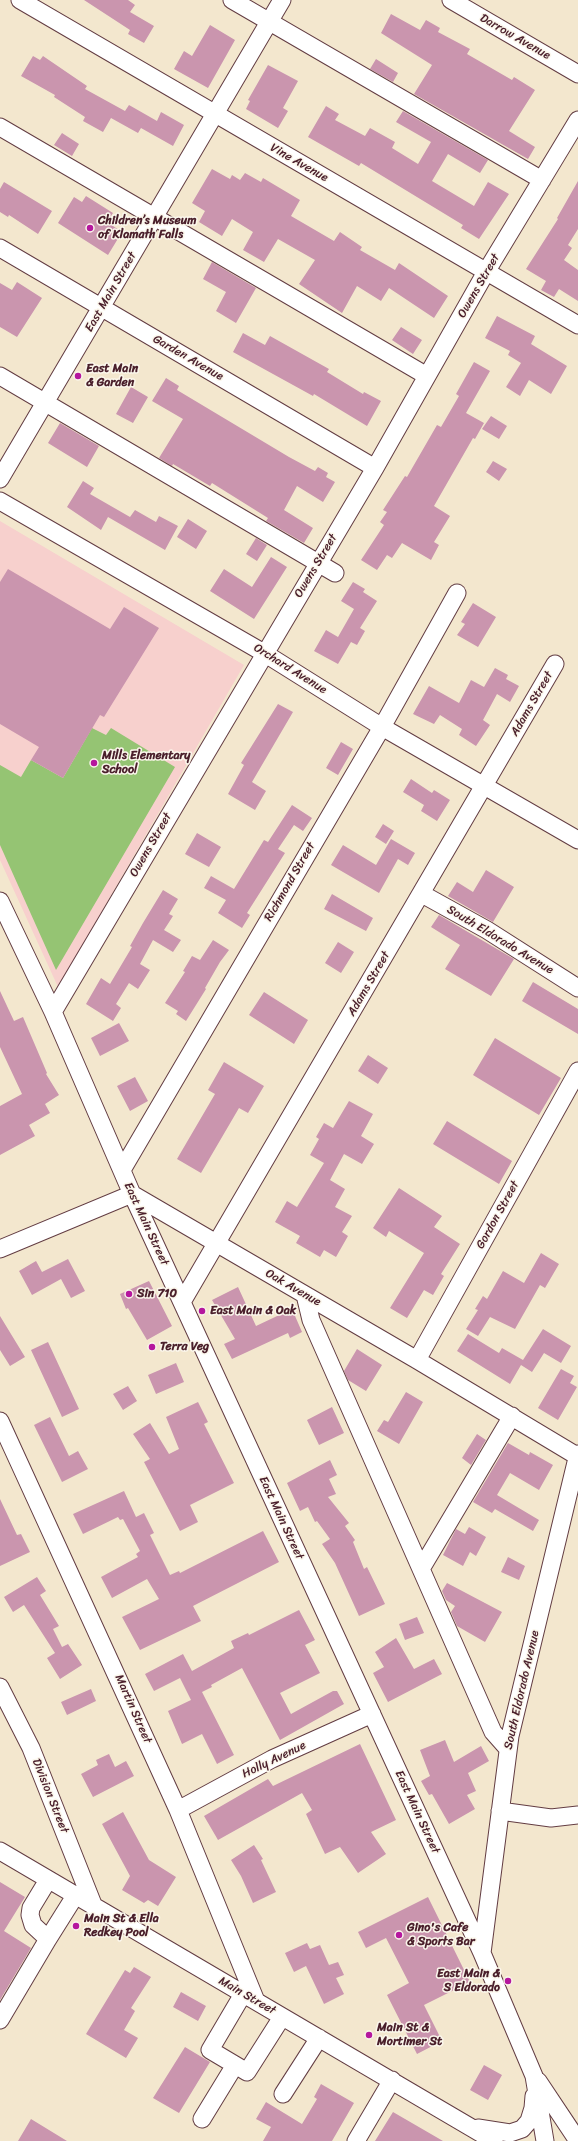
<!DOCTYPE html>
<meta charset="utf-8">
<style>
body{margin:0}
canvas{display:block;background:#f3e7ce}
</style>
<canvas width="578" height="2141"></canvas>
<script>
const c = document.querySelector('canvas').getContext('2d');
c.lineJoin = 'round';
function paint(path, color) { c.fillStyle = color; c.fill(path, 'evenodd'); }
const shape = rows => new Path2D(rows.map(r => 'M' + r).join(''));
function trace(path, color, width, dash) { c.strokeStyle = color; c.lineWidth = width; c.lineCap = dash ? 'butt' : 'round'; c.setLineDash(dash || []); c.stroke(path); }
function drawText(font, color, halo, rows, align = 'center') {
  c.font = font + ' Sriracha,sans-serif'; c.lineWidth = 3; c.setLineDash([]); c.textBaseline = 'middle'; c.strokeStyle = halo; c.fillStyle = color; for (const [text, x, y, turn = 0] of rows) {
    c.save(); c.translate(x, y); c.rotate((+turn || 0) * Math.PI / 180); c.textAlign = isNaN(turn) ? turn : align; if (halo) c.strokeText(text, 0, 0); c.fillText(text, 0, 0); c.restore();
  }
}
paint(shape([
 [0,521,244,665,58,987,0,860]
]), '#f7d0cd');
paint(shape([
 [92,728,106,735,111,728,175,767,56,970,0,845,0,765,21,777,31,760,63,778]
]), '#95c473');
paint(shape([
 [84,0,128,0,135,5,130,12,154,26,144,43,128,34,130,30],
 [391,14,420,30,426,20,440,28,438,32,470,49,467,54,512,80,514,77,535,90,509,131,535,147,528,159,414,94,432,65,381,33],
 [210,25,235,40,208,88,174,69,184,51,192,56],
 [33,56,40,60,43,56,87,86,85,89,125,111,129,105,157,121,161,112,184,125,173,146,141,128,138,133,111,118,103,132,83,121,85,117,54,97,55,95,21,76],
 [376,59,398,73,393,82,370,69],
 [268,65,298,81,283,108,288,111,278,128,246,109,250,101,248,100],
 [326,106,339,114,335,120,365,136,370,128,395,142,392,148,418,164,431,142,396,122,403,111,488,160,480,173,448,154,432,181,474,206,488,182,509,194,479,239,461,228,463,225,361,163,359,166,308,137],
 [62,133,79,144,72,156,54,145],
 [212,169,230,179,232,175,240,180,245,173,261,182,263,178,300,200,291,216,334,241,340,232,362,247,360,250,395,270,399,263,448,296,434,318,389,288,381,301,357,286,342,313,299,284,315,260,278,239,264,262,243,250,253,232,232,219,222,236,199,222,205,211,192,203],
 [578,181,578,229,568,245,572,248,564,260,578,270,578,301,559,289,554,297,541,290,546,281,526,269,558,219,557,218],
 [4,182,52,211,38,234,9,215,8,217,0,212,0,189],
 [86,196,113,213,107,222,122,232,108,255,58,223,74,197,82,202],
 [212,262,256,288,236,323,216,311,226,292,203,279],
 [17,282,42,298,17,337,0,327,0,283,12,290],
 [497,316,535,336,531,344,567,366,551,394,529,380,520,396,506,387,521,363,508,355,510,351,485,338],
 [401,327,422,340,413,354,392,340],
 [243,333,265,345,270,336,329,369,327,372,363,394,364,392,381,401,367,426,314,394,313,396,233,352],
 [474,362,490,371,466,413,484,423,475,439,473,438,434,506,450,516,434,542,439,545,431,560,402,543,392,558,387,555,377,570,361,560,384,525,380,522,387,512,383,510,405,476,407,477,437,425,441,427,459,396,456,394],
 [166,378,179,386,177,390,289,457,315,471,318,467,328,473,326,477,335,482,323,502,297,486,284,510,313,528,304,543,266,521,268,518,212,483,210,486,173,464,172,466,159,458,183,419,152,401],
 [131,387,148,397,133,423,116,414],
 [491,416,507,426,499,439,482,429],
 [60,423,99,446,87,467,48,443],
 [493,461,507,469,499,481,486,472],
 [83,481,94,488,90,494,130,517,135,510,156,522,159,516,178,526,165,550,108,517,101,530,67,507],
 [188,519,207,531,196,549,177,537],
 [256,538,267,545,257,561,246,554],
 [271,557,287,567,254,619,210,591,224,569,252,587],
 [8,569,110,629,124,607,159,628,104,717,100,715,63,778,31,760,39,747,0,724,0,582],
 [353,582,365,589,363,592,377,601,360,628,365,631,357,645,351,642,338,664,314,651,326,630,338,637,354,609,341,601],
 [473,603,496,617,478,647,457,635,465,624,461,622],
 [495,668,508,675,506,679,519,686,510,702,497,694,483,720,490,725,476,746,459,735,462,729,440,715,434,724,413,714,429,686,459,703,471,680,484,687],
 [278,704,293,712,252,782,266,791,255,810,228,794,244,765,241,763],
 [341,742,353,749,338,775,326,768],
 [411,779,432,793,434,790,450,800,437,821,421,811,424,805,403,792],
 [292,805,312,818,303,831,294,825,278,849,285,853,247,913,250,915,242,928,218,913,226,900,204,888,211,876,234,889,264,840,268,842],
 [383,824,394,831,386,844,375,837],
 [197,833,221,847,209,867,185,854],
 [391,839,415,853,408,865,398,859,379,893,331,865,343,845,376,865],
 [486,870,514,887,493,922,448,896,457,882,473,892],
 [163,890,178,899,169,914,173,916,164,930,181,940,173,952,153,940,140,964,150,970,138,989,129,983,116,1004,121,1008,113,1021,86,1004,101,978,110,984,132,947,130,946,143,923],
 [332,894,373,918,366,931,324,909],
 [439,915,514,959,491,996,445,969,460,945,431,927],
 [213,940,229,950,220,962,205,988,206,989,186,1021,176,1014,178,1011,165,1003,185,972,183,971,192,956,200,960],
 [338,942,354,952,341,973,325,963],
 [533,982,578,1009,578,1034,522,1001],
 [0,991,14,1021,23,1017,47,1073,46,1074,59,1095,45,1104,50,1113,29,1125,35,1136,0,1155,0,1106,22,1094,0,1047],
 [264,992,308,1020,294,1044,249,1015],
 [119,1023,129,1041,100,1056,91,1038],
 [495,1038,561,1078,539,1115,473,1075],
 [368,1055,388,1068,378,1084,358,1071],
 [224,1062,264,1086,248,1113,239,1108,201,1173,177,1159,215,1094,208,1090],
 [135,1077,148,1101,130,1111,117,1086],
 [349,1101,373,1114,361,1136,374,1144,362,1164,344,1154,330,1180,345,1189,335,1207,352,1216,342,1232,348,1236,336,1257,324,1250,320,1257,296,1243,300,1236,275,1222,287,1201,297,1207,324,1163,310,1155,319,1139,316,1137,324,1123,333,1128],
 [447,1121,512,1161,499,1184,433,1144],
 [399,1188,442,1216,434,1227,460,1244,441,1274,444,1276,433,1295,424,1290,407,1318,390,1308,424,1253,389,1231,386,1237,373,1228],
 [541,1253,559,1264,545,1288,540,1285,515,1329,490,1317,478,1336,466,1329,478,1310,475,1309,483,1296,487,1299,503,1271,524,1283],
 [68,1259,85,1291,71,1298,61,1279,32,1295,19,1271,36,1261,42,1272],
 [149,1281,172,1326,147,1340,128,1308,126,1309,120,1294],
 [238,1287,256,1326,292,1309,302,1332,290,1338,288,1333,232,1359,224,1344,235,1339,212,1300],
 [0,1316,25,1357,10,1366,0,1350],
 [543,1329,571,1346,561,1363,544,1353,532,1372,521,1365,510,1384,457,1351,468,1334,499,1353,502,1348,523,1360],
 [48,1342,79,1409,62,1417,31,1350],
 [357,1349,382,1365,366,1391,348,1380,344,1371],
 [176,1363,184,1382,156,1394,148,1375],
 [561,1369,574,1376,570,1383,577,1387,558,1420,538,1408],
 [128,1386,137,1401,123,1410,113,1394],
 [406,1392,423,1402,399,1444,377,1431,384,1420,388,1422],
 [198,1402,208,1422,204,1424,234,1483,190,1505,198,1522,180,1531,144,1462,150,1459,133,1434,150,1423,169,1454,179,1449,166,1417],
 [332,1407,344,1433,319,1445,307,1420],
 [50,1417,69,1456,78,1451,88,1469,62,1482,34,1425],
 [477,1434,486,1440,471,1465,462,1458],
 [508,1443,529,1455,530,1452,553,1465,539,1490,510,1473,497,1495,539,1520,533,1531,495,1509,492,1513,473,1502],
 [330,1460,337,1475,329,1479,336,1494,328,1497,349,1523,345,1526,355,1540,353,1542,364,1569,367,1567,385,1604,359,1616,335,1563,322,1544,330,1539,317,1521,315,1522,308,1507,300,1511,287,1483],
 [124,1491,136,1517,144,1513,154,1533,150,1535,170,1575,179,1571,180,1573,263,1531,279,1562,193,1606,201,1621,140,1650,122,1617,159,1599,147,1579,112,1598,101,1577,138,1557,136,1554,140,1551,123,1519,120,1520,118,1517,83,1534,73,1514],
 [0,1499,17,1535,21,1534,30,1552,0,1566],
 [469,1527,486,1537,476,1556,470,1552,463,1566,443,1555,456,1529,465,1534],
 [508,1557,525,1566,519,1580,501,1572],
 [37,1577,46,1591,40,1595,59,1626,53,1629,62,1647,68,1644,82,1665,60,1679,47,1658,55,1653,24,1605,13,1612,4,1597],
 [447,1583,502,1612,485,1642,457,1626,451,1612,455,1606,446,1600,442,1591],
 [299,1610,315,1640,305,1645,320,1673,280,1693,291,1714,333,1691,337,1691,344,1704,280,1740,242,1668,211,1685,212,1687,202,1692,234,1755,217,1764,202,1734,182,1744,168,1711,191,1700,180,1678,154,1691,145,1674,183,1654,192,1671,234,1648,231,1641,248,1633,249,1635],
 [417,1617,424,1633,405,1640,399,1624],
 [396,1638,414,1669,434,1659,442,1674,388,1702,373,1673,384,1667,375,1652],
 [91,1689,96,1701,67,1715,61,1702],
 [445,1740,454,1762,481,1746,489,1761,468,1773,476,1791,467,1795,475,1809,449,1824,432,1794,429,1795,421,1781,430,1776,420,1750],
 [360,1744,396,1820,371,1832,386,1854,358,1873,340,1847,325,1854,306,1814,312,1810,302,1793,218,1840,204,1816,268,1779,273,1786],
 [109,1754,115,1767,126,1761,134,1776,93,1797,81,1774,98,1765,96,1760],
 [123,1812,149,1860,176,1877,158,1906,148,1900,144,1903,122,1890,130,1876,102,1824],
 [254,1845,263,1859,261,1860,276,1892,253,1903,241,1876,231,1860],
 [0,1882,25,1897,4,1931,31,1948,0,2000],
 [428,1897,470,1982,424,2005,442,2041,417,2054,387,1995,409,1983,386,1938,366,1948,358,1932],
 [307,1943,310,1949,320,1945,329,1965,338,1962,344,1975,336,1978,344,1994,324,2004,306,1966,294,1972,285,1953],
 [134,1967,151,1977,131,2008,135,2011,124,2030,138,2038,126,2058,86,2034,125,1970,130,1973],
 [181,1992,206,2006,198,2021,173,2007],
 [185,2047,210,2062,179,2113,153,2098],
 [484,2065,502,2075,488,2100,470,2090],
 [321,2084,354,2103,332,2141,263,2141,271,2127,256,2119,266,2102,302,2124,317,2099,314,2097],
 [393,2112,443,2141,375,2141],
 [31,2119,67,2141,18,2141]
]), '#ca95ae');
const minor = shape([
 [20,0,578,325],
 [232,0,542,180],
 [451,0,578,74],
 [0,127,427,376],
 [0,248,375,468],
 [0,376,335,573],
 [0,479,282,0],
 [0,501,264,653,382,727,578,840],
 [422,894,487,930,578,988],
 [0,901,53,1012,132,1194,482,1953,534,2076,545,2141],
 [53,1012,375,468,486,272,578,120],
 [122,1170,382,727,457,593],
 [132,1194,417,1360,577,1456],
 [0,1249,132,1194],
 [305,1295,311,1320,493,1732,508,1749],
 [182,1302,555,664],
 [417,1360,578,1071],
 [0,1421,178,1810,256,2001],
 [421,1569,512,1416],
 [0,1687,31,1748,94,1907],
 [178,1810,272,1759,372,1714],
 [500,1811,551,1818,578,1815],
 [0,1851,494,2141],
 [48,1880,31,1908,30,1915,33,1925,48,1939,75,1896],
 [482,1953,510,1736,578,1454],
 [243,1994,210,2050,247,2072,282,2017],
 [0,2020,48,1939],
 [538,2081,578,2141],
 [283,2094,319,2038],
 [202,2119,235,2065],
 [478,2128,510,2133,522,2129,529,2121,533,2108,534,2096],
 [356,2141,392,2080]
]);
trace(minor, '#633d43', 19);
trace(minor, '#fff', 17);
for (const [x, y, r, color] of [
 [90,228,4,"#b5179e"],
 [78,376,4,"#b5179e"],
 [94,763,4,"#b5179e"],
 [129,1294,4,"#b5179e"],
 [202,1311,4,"#b5179e"],
 [152,1347,4,"#b5179e"],
 [76,1926,4,"#b5179e"],
 [399,1935,4,"#b5179e"],
 [508,1981,4,"#b5179e"],
 [369,2035,4,"#b5179e"]
]) { const dot = new Path2D(); dot.arc(x, y, r, 0, 2 * Math.PI); c.fillStyle = color; c.fill(dot); trace(dot, '#fbf7ec', 1.5); }
drawText('12px', '#4a1f2b', '#fbf7ec', [
 ["Darrow Avenue",515,37,30],
 ["Vine Avenue",299,163,30],
 ["Owens Street",479,286,-60],
 ["East Main Street",111,292,-60],
 ["Garden Avenue",188,358,30],
 ["Owens Street",316,566,-59],
 ["Orchard Avenue",290,669,32],
 ["Adams Street",532,704,-60],
 ["Owens Street",151,845,-60],
 ["Richmond Street",290,882,-60],
 ["South Eldorado Avenue",500,940,31],
 ["Adams Street",369,984,-60],
 ["Gordon Street",498,1215,-61],
 ["East Main Street",146,1224,65],
 ["Oak Avenue",293,1288,30],
 ["East Main Street",281,1518,65],
 ["South Eldorado Avenue",522,1690,-77],
 ["Martin Street",133,1709,66],
 ["Holly Avenue",274,1760,-26],
 ["Division Street",50,1796,68],
 ["East Main Street",417,1812,65],
 ["Main Street",247,1996,30]
]);
drawText('bold 12px', '#4a1f2b', '#fbf7ec', [
 ["Children’s Museum",98,221],
 ["of Klamath Falls",98,235],
 ["East Main",86,369],
 ["& Garden",86,383],
 ["Mills Elementary",102,756],
 ["School",102,770],
 ["Sin 710",137,1294],
 ["East Main & Oak",210,1311],
 ["Terra Veg",160,1347],
 ["Main St & Ella",84,1919],
 ["Redkey Pool",84,1933],
 ["Gino's Cafe",407,1928],
 ["& Sports Bar",407,1942],
 ["East Main &",500,1974,"right"],
 ["S Eldorado",500,1988,"right"],
 ["Main St &",377,2028],
 ["Mortimer St",377,2042]
], 'left');
</script>
